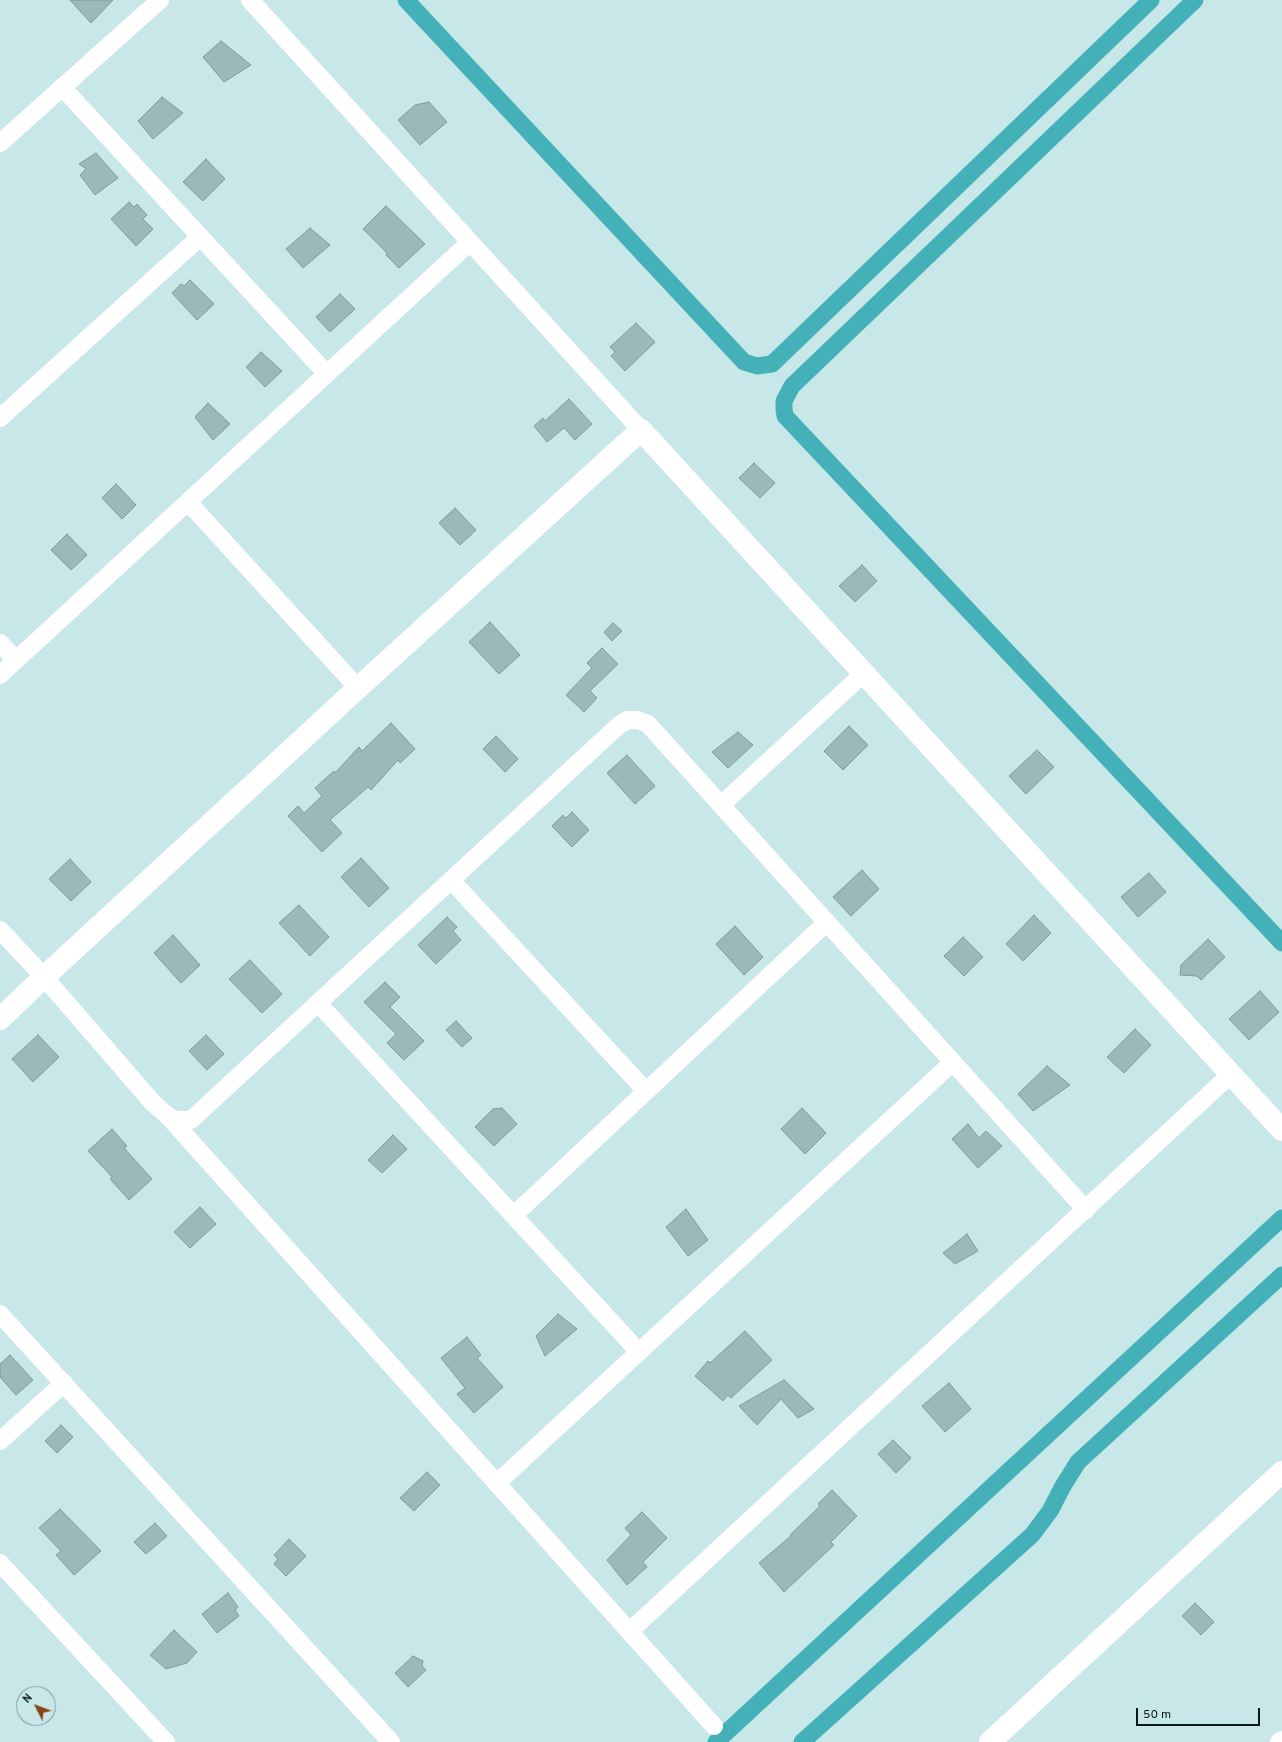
<!DOCTYPE html>
<style>
body{margin:0}
#map{position:relative;width:1282px;height:1742px;overflow:hidden;background:#c8e7e9;font-family:Overpass,sans-serif}
canvas{display:block}
.north{position:absolute;left:16px;top:1686px;width:40px;height:40px;box-sizing:border-box;background:#c8e7e9;border:1px solid #7d9496;border-radius:50%;rotate:312deg;font-size:11px;font-weight:700;line-height:16px;text-align:center;color:#0d1819}
.north::after{content:'';display:block;margin:auto;width:14px;height:18px;background:#874415;clip-path:polygon(50% 0,100% 100%,50% 72%,0 100%)}
.scale{position:absolute;left:1136px;top:1708px;width:124px;height:18px;box-sizing:border-box;border:2px solid #0d1819;border-top:0;padding-left:5px;font-size:12px;line-height:14px;white-space:nowrap;color:#0d1819;-webkit-text-stroke:3px #c8e7e9;paint-order:stroke}
</style>
<div id="map">
<canvas width="1282" height="1742"></canvas>
<div class="north">N</div>
<div class="scale">50 m</div>
</div>
<script>
const c = document.querySelector('canvas').getContext('2d');
c.lineJoin = 'round';
const shape = rows => new Path2D(rows.map(r => 'M' + r).join(''));
function trace(path, color, width, dash) { c.strokeStyle = color; c.lineWidth = width; c.lineCap = dash ? 'butt' : 'round'; c.setLineDash(dash || []); c.stroke(path); }
function paint(path, color) { c.fillStyle = color; c.fill(path, 'evenodd'); }
trace(shape([
 [406,0,744,362,757,366,772,364,1151,0],
 [1195,0,792,386,784,401,784,409,785,416,1282,943],
 [716,1742,1282,1218],
 [802,1742,1032,1535,1050,1511,1063,1486,1078,1462,1282,1275]
]), '#44b1b8', 17);
const building = shape([
 [70,0,113,0,91,23,70,0],
 [221,41,251,65,224,82,203,57,221,41],
 [162,97,183,113,153,139,138,121,162,97],
 [429,102,447,122,420,145,398,120,415,105,429,102],
 [96,153,118,178,95,195,80,175,86,169,79,164,96,153],
 [206,159,225,179,203,201,183,182,206,159],
 [129,202,134,207,137,204,147,215,143,219,153,229,136,246,111,219,129,202],
 [386,206,425,244,399,268,386,255,387,253,363,229,386,206],
 [310,228,330,245,303,268,286,249,310,228],
 [190,280,214,304,197,320,172,293,181,284,184,286,190,280],
 [340,294,355,309,330,332,316,317,340,294],
 [636,323,655,342,625,371,611,356,615,352,610,347,636,323],
 [261,352,282,371,265,387,246,367,261,352],
 [569,399,592,424,575,440,564,428,547,442,534,426,543,418,545,421,569,399],
 [208,403,230,424,213,440,195,417,208,403],
 [754,463,775,483,760,498,739,478,754,463],
 [116,484,136,505,122,519,102,498,116,484],
 [455,508,476,530,460,545,439,523,455,508],
 [67,534,87,555,71,570,51,550,67,534],
 [862,565,877,581,855,602,839,586,862,565],
 [490,622,520,655,499,674,469,642,490,622],
 [613,623,622,631,612,641,604,632,613,623],
 [602,648,618,664,590,691,597,698,584,712,566,695,592,668,587,663,602,648],
 [391,723,415,749,400,763,398,760,371,790,368,787,330,820,342,833,322,852,288,816,298,806,304,813,322,796,315,788,334,771,335,773,359,747,362,751,391,723],
 [849,726,868,745,843,770,824,751,849,726],
 [738,732,753,745,728,768,712,752,738,732],
 [496,736,518,759,505,772,483,749,496,736],
 [1037,750,1054,767,1026,794,1009,776,1037,750],
 [627,755,655,786,635,804,607,773,627,755],
 [572,812,589,830,572,847,552,826,563,815,566,818,572,812],
 [361,858,389,888,369,907,341,877,361,858],
 [70,859,91,882,71,901,49,879,70,859],
 [862,870,879,889,851,916,833,897,862,870],
 [1149,873,1166,892,1138,917,1121,897,1149,873],
 [299,905,329,937,310,956,279,923,299,905],
 [1034,915,1051,933,1023,961,1006,944,1034,915],
 [447,917,457,927,453,931,461,940,436,964,418,945,447,917],
 [735,926,763,957,744,975,716,944,735,926],
 [173,935,200,965,181,983,154,953,173,935],
 [963,937,983,957,964,976,944,956,963,937],
 [1208,939,1225,957,1201,980,1197,976,1180,975,1181,965,1208,939],
 [250,960,282,994,262,1013,229,979,250,960],
 [385,982,400,997,390,1007,424,1041,404,1060,387,1043,396,1034,364,1002,385,982],
 [1260,991,1279,1012,1249,1040,1229,1019,1260,991],
 [456,1021,472,1038,462,1047,446,1030,456,1021],
 [1135,1029,1151,1045,1124,1073,1107,1057,1135,1029],
 [38,1035,59,1057,33,1082,12,1059,38,1035],
 [206,1035,224,1054,207,1070,189,1051,206,1035],
 [1047,1066,1070,1085,1033,1111,1018,1094,1047,1066],
 [502,1108,517,1124,494,1146,475,1127,493,1109,502,1108],
 [802,1108,826,1133,805,1154,781,1129,802,1108],
 [968,1124,979,1138,986,1131,1002,1146,978,1168,952,1139,968,1124],
 [112,1129,127,1146,124,1148,152,1179,129,1200,110,1179,112,1177,88,1151,112,1129],
 [393,1135,407,1149,382,1173,368,1160,393,1135],
 [200,1207,216,1224,190,1248,174,1232,200,1207],
 [686,1209,708,1240,688,1256,666,1227,686,1209],
 [967,1234,978,1251,955,1264,943,1253,967,1234],
 [558,1314,577,1329,545,1356,536,1336,558,1314],
 [745,1331,772,1360,731,1398,728,1395,723,1401,695,1376,708,1361,710,1363,745,1331],
 [467,1337,481,1355,477,1358,503,1387,474,1413,457,1394,465,1388,441,1358,467,1337],
 [10,1355,33,1380,16,1395,0,1377,0,1364,10,1355],
 [784,1380,814,1409,798,1418,781,1399,757,1425,739,1406,784,1380],
 [949,1383,971,1409,945,1432,922,1406,949,1383],
 [61,1425,73,1437,57,1453,45,1441,61,1425],
 [893,1440,911,1458,896,1473,878,1454,893,1440],
 [427,1472,440,1485,414,1511,400,1498,427,1472],
 [832,1490,857,1516,831,1542,834,1545,784,1592,759,1563,791,1536,790,1535,820,1506,818,1504,832,1490],
 [60,1509,101,1551,74,1575,56,1555,61,1551,39,1528,60,1509],
 [642,1512,667,1538,643,1562,647,1567,627,1585,607,1560,631,1535,625,1528,642,1512],
 [155,1523,167,1536,146,1554,134,1542,155,1523],
 [289,1539,306,1556,286,1576,274,1564,278,1559,274,1555,289,1539],
 [228,1593,238,1607,235,1610,239,1616,217,1633,202,1614,228,1593],
 [1195,1603,1214,1622,1201,1635,1182,1616,1195,1603],
 [174,1630,197,1652,187,1663,166,1669,150,1655,174,1630],
 [413,1656,423,1661,422,1666,426,1670,408,1687,395,1673,413,1656]
]);
paint(building, '#9bb9bb');
trace(building, '#7d9b9c', 1);
trace(shape([
 [250,0,641,430],
 [62,87,327,374],
 [0,143,160,0],
 [0,418,200,237],
 [188,502,358,688],
 [0,643,16,660],
 [0,675,470,242],
 [721,805,863,674],
 [451,880,646,1091],
 [0,930,44,977,153,1103,168,1116,714,1726],
 [318,1003,639,1352],
 [168,1116,176,1120,191,1120,618,726,627,720,638,720,648,724,1086,1210],
 [514,1215,827,922],
 [0,1314,391,1742],
 [0,1441,64,1383],
 [497,1483,953,1062],
 [0,1563,166,1742],
 [630,1631,1230,1075],
 [1279,1742,1282,1740]
]), '#fff', 18);
trace(shape([
 [0,1019,44,977,358,688,641,430,1282,1130],
 [990,1742,1282,1472]
]), '#fff', 22);
</script>
